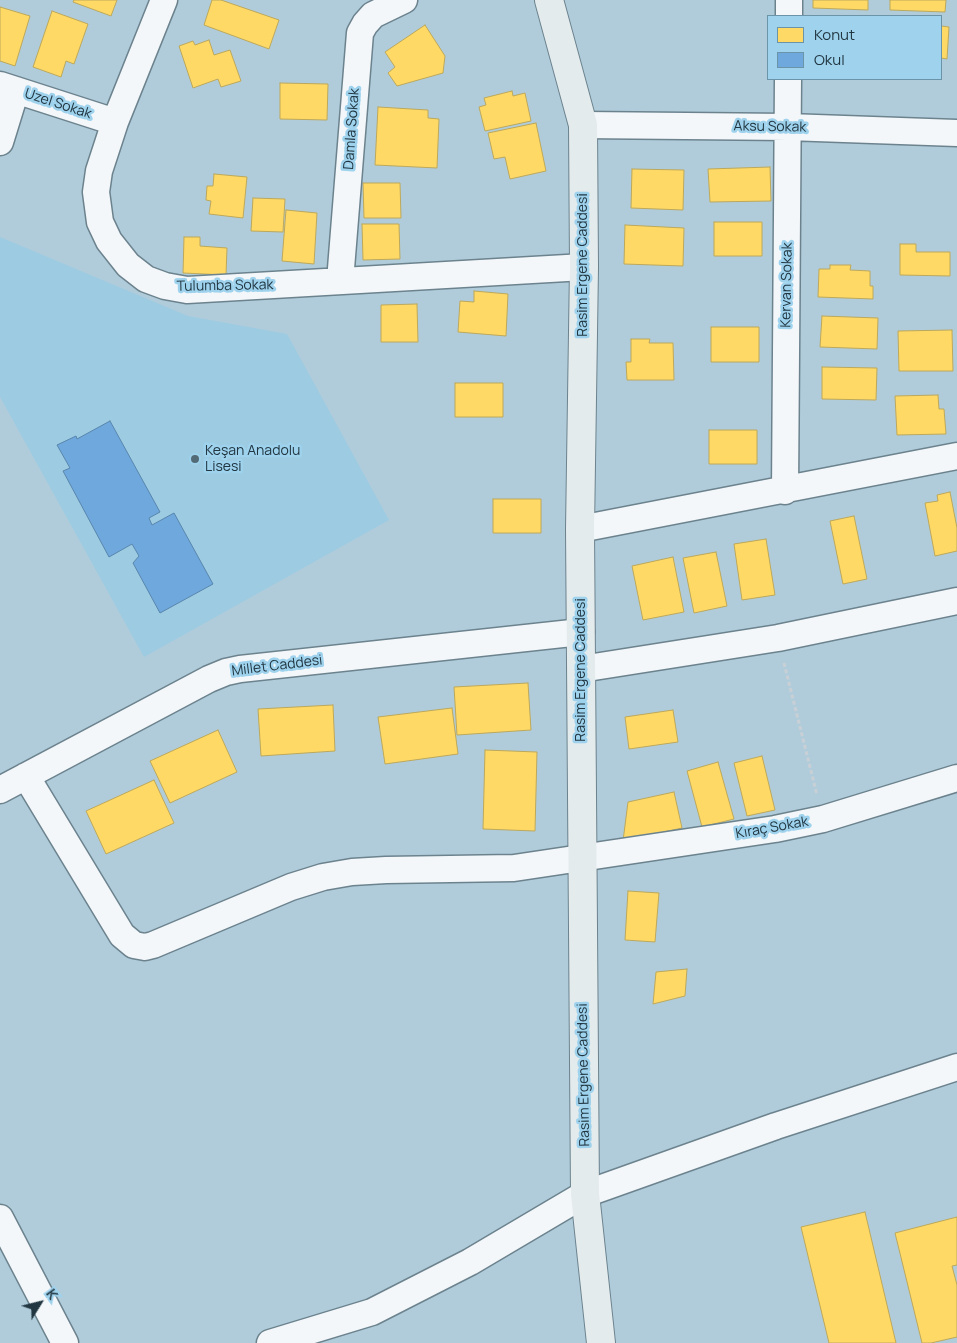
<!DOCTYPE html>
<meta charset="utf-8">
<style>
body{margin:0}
#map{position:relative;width:957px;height:1343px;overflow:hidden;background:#b0ccdb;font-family:Manrope,sans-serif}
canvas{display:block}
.legend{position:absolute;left:767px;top:15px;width:175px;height:65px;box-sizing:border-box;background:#9ed2ed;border:1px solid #6c94a8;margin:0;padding:6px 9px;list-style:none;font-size:15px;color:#213641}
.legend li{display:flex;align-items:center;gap:10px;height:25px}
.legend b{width:25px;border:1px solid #6c94a8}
.north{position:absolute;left:15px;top:1278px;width:50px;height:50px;-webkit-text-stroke:4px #9ed2ed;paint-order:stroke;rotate:54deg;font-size:14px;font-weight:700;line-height:20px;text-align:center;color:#213641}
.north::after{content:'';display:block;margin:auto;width:18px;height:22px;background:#213641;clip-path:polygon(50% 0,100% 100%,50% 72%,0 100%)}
</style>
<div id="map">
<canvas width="957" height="1343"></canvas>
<ul class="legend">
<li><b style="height:14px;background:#ffd966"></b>Konut</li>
<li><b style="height:14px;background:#6fa8dc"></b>Okul</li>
</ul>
<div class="north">K</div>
</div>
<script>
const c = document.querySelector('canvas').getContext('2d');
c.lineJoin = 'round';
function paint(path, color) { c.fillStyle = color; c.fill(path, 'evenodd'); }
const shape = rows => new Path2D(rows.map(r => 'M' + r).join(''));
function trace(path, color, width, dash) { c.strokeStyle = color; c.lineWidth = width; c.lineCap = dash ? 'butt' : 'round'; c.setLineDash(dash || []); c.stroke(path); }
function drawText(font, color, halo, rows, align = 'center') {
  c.font = font + ' Manrope,sans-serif'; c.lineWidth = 5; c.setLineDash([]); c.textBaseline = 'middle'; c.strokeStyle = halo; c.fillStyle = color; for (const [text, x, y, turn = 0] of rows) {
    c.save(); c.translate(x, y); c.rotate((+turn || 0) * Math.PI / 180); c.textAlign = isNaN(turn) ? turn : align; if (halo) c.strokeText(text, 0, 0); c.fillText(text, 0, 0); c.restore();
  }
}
paint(shape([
 [0,237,188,316,287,334,389,520,144,657,0,397]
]), '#9dcbe2');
const homes = shape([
 [74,0,117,0,111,16,73,2,74,0],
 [212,0,221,0,279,20,269,49,204,25,212,0],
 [813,0,868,0,868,10,813,8,813,0],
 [890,0,946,0,945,12,890,10,890,0],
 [0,7,30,16,15,66,0,61,0,7],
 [52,11,88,24,74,64,66,61,61,77,33,67,52,11],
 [425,25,445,56,443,73,397,86,388,73,395,67,385,52,425,25],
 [941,26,949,27,947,59,941,58,941,26],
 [209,40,214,55,230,50,241,81,221,87,218,79,193,88,179,46,193,41,195,45,209,40],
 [280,83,328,84,327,120,280,119,280,83],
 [512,91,513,96,525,93,531,121,485,131,479,107,486,105,484,98,512,91],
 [378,107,428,110,428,118,439,119,437,168,375,165,378,107],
 [536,123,546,171,510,179,505,157,494,159,488,133,536,123],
 [770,167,771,201,710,202,708,169,770,167],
 [632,169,684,170,683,210,631,208,632,169],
 [214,174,247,177,243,218,209,214,211,201,206,200,207,186,213,186,214,174],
 [363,183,400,183,401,218,364,218,363,183],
 [253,198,285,199,283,232,251,231,253,198],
 [286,210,317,213,314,264,282,261,286,210],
 [714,222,762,222,762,256,714,256,714,222],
 [362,224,399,224,400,259,363,260,362,224],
 [625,225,684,228,683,266,624,264,625,225],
 [184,237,200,237,200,246,227,248,226,275,183,273,184,237],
 [900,244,916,244,916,252,950,252,950,276,900,275,900,244],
 [830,265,851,265,850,270,870,271,870,286,873,286,873,299,818,297,819,269,830,269,830,265],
 [474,291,508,294,506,336,458,332,460,301,474,302,474,291],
 [417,304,418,342,381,342,381,305,417,304],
 [822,316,878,318,877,349,820,347,822,316],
 [711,327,759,327,759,362,711,362,711,327],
 [952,330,953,371,899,371,898,331,952,330],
 [631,339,650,339,649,343,673,343,674,380,627,380,626,362,631,362,631,339],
 [822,367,877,368,876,400,822,399,822,367],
 [455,383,503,383,503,417,455,417,455,383],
 [938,395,939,409,944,409,946,434,897,435,895,396,938,395],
 [709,430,757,430,757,464,709,464,709,430],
 [950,492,957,528,957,551,935,556,925,503,938,501,937,495,950,492],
 [493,499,541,499,541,533,493,533,493,499],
 [854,516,867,579,843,584,830,521,854,516],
 [766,539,775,595,742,600,734,544,766,539],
 [716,552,727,606,694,613,683,558,716,552],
 [673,557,684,612,643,620,632,566,673,557],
 [528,683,531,730,457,735,454,687,528,683],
 [333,705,335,751,261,756,258,709,333,705],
 [452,708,458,754,385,764,378,717,452,708],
 [673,710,678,742,629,749,625,717,673,710],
 [218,730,237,772,170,803,150,761,218,730],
 [485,750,537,752,535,831,483,829,485,750],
 [762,756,775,810,747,816,734,763,762,756],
 [718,762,734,819,702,827,687,771,718,762],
 [154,780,174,823,106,854,86,811,154,780],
 [674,792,682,828,623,841,628,802,674,792],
 [628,891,659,893,655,942,625,940,628,891],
 [687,969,685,996,653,1004,656,972,687,969],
 [865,1212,896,1343,829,1343,801,1227,865,1212],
 [957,1217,957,1265,952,1266,957,1285,957,1337,931,1343,922,1343,895,1233,957,1217]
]);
paint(homes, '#ffd966');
trace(homes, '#bca85b', 1);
const schools = shape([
 [110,421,160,512,149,518,152,525,174,513,213,584,160,613,133,563,139,556,132,544,109,557,63,471,70,468,57,445,76,436,77,439,110,421]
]);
paint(schools, '#6fa8dc');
trace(schools, '#5886ae', 1);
const minor = shape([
 [164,0,115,122,99,171,96,192,100,222,109,241,128,265,146,279,165,286,187,290,584,267],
 [789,16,789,0],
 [0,85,115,122],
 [583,125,788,127,957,133],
 [0,142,16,90],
 [340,281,360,33,365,24,373,15,404,0],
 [785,491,788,79],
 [580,529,957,456],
 [581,669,778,638,957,601],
 [26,776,122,935,134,945,145,947,153,945,291,887,323,877,352,872,386,870,514,868,775,829,823,819,957,778],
 [0,790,209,679,226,672,240,669,581,632],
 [0,1218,65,1343],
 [270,1343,372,1312,470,1262,585,1194,776,1126,957,1067]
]);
const secondary = shape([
 [549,0,583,125,584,267,580,529,585,1194,601,1343]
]);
trace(minor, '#6c838e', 29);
trace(secondary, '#6c838e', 30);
trace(shape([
 [784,663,817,795]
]), '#c8d0d5', 3, [4, 2.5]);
trace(minor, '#f3f7fa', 26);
trace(secondary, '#e4ebed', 28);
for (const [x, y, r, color] of [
 [195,459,5,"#536a77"]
]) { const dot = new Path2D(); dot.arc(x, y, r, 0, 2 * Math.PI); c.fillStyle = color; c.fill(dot); trace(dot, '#9ed2ed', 2); }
drawText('14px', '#213641', '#9ed2ed', [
 ["Uzel Sokak",58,104,18],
 ["Aksu Sokak",770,127,1],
 ["Damla Sokak",352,129,-86],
 ["Rasim Ergene Caddesi",583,265,-90],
 ["Kervan Sokak",787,285,-89],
 ["Tulumba Sokak",225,286,-1],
 ["Millet Caddesi",277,666,-7],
 ["Rasim Ergene Caddesi",581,670,-90],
 ["Kıraç Sokak",772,828,-10],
 ["Rasim Ergene Caddesi",584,1075,-91]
]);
drawText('14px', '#213641', '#9ed2ed', [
 ["Keşan Anadolu",205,451],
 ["Lisesi",205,467]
], 'left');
</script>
